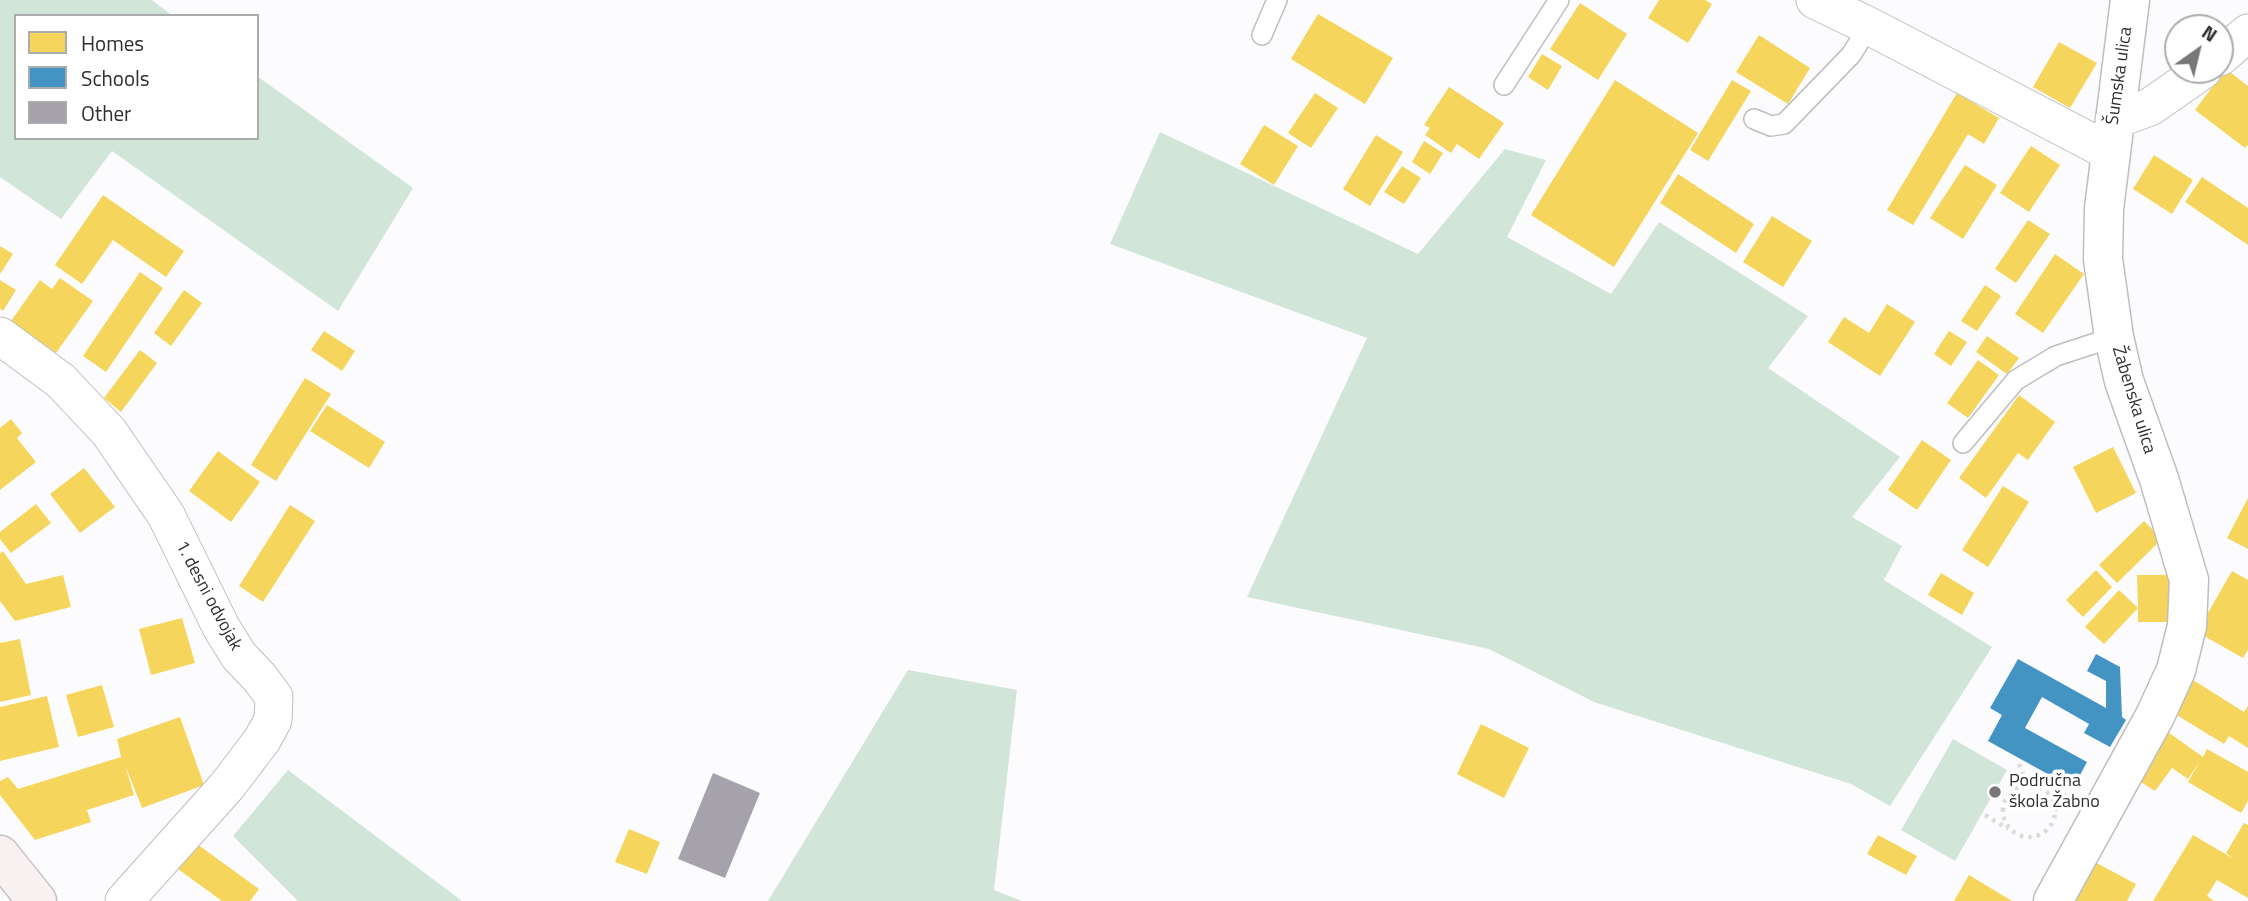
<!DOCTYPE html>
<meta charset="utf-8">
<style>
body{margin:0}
#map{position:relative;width:2248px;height:901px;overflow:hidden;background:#fcfcfe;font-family:"Titillium Web",sans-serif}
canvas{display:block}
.legend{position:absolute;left:14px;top:14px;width:245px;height:126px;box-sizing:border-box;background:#fff;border:2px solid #acacad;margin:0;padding:9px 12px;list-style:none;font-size:21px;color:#2f2f31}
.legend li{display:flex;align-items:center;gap:14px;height:35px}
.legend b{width:35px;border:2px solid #acacad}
.north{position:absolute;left:2164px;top:14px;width:70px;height:70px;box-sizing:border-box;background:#fff;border:2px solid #acacad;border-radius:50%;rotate:34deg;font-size:19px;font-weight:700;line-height:28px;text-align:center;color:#2f2f31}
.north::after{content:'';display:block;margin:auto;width:24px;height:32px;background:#777779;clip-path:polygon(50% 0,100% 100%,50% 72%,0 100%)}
</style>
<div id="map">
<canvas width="2248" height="901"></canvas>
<ul class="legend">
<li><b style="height:19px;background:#f6d55c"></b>Homes</li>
<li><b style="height:19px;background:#4393c3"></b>Schools</li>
<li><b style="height:19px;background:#a6a2ac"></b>Other</li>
</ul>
<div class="north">N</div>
</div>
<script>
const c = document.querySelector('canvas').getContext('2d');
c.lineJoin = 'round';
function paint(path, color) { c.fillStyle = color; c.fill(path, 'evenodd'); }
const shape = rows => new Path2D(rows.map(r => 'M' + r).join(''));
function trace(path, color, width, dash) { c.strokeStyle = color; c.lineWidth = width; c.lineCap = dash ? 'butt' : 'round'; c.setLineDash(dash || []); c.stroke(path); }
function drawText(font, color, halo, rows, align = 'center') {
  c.font = font + ' "Titillium Web",sans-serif'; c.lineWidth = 7; c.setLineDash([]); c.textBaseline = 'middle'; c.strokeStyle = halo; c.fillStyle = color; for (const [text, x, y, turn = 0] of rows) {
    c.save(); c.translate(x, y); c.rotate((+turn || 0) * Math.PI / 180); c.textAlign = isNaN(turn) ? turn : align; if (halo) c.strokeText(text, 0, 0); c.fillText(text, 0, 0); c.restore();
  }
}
paint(shape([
 [0,0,152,0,173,16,16,16,16,138,257,138,257,76,413,188,338,311,112,151,61,219,0,177],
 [1160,132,1418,254,1505,149,1546,160,1507,237,1611,294,1659,222,1808,316,1768,368,1900,457,1852,517,1902,546,1884,580,1992,647,1890,806,1851,784,1594,702,1489,649,1247,597,1367,338,1110,244],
 [908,670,1017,690,994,890,1022,901,768,901],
 [1953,739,2007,770,1955,861,1901,830],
 [288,770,462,901,298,901,233,836]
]), '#d2e5d9');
paint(shape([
 [1659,0,1705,0,1712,4,1688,43,1648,18],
 [1580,3,1627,34,1598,80,1550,49],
 [1318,14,1393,58,1365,104,1291,59],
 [1759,35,1810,68,1788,104,1736,72],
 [2059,42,2097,63,2070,108,2033,87],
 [1542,54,1562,66,1548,90,1528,77],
 [2226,69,2248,86,2248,145,2245,148,2195,110],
 [1615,80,1698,133,1614,267,1531,215],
 [1732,80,1751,91,1708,161,1690,150],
 [1449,87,1504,123,1479,159,1457,144,1451,153,1425,135,1430,128,1424,125],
 [1315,93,1338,108,1311,148,1288,133],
 [1957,93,1999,118,1984,144,1968,134,1913,225,1887,210],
 [1264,125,1298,146,1274,185,1240,164],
 [1376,135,1403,152,1370,206,1343,189],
 [1424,141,1443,153,1430,174,1412,162],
 [2031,146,2060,165,2029,212,2000,193],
 [2154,155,2193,180,2172,214,2133,189],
 [1965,165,1997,185,1963,239,1930,218],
 [1402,166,1421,178,1404,204,1384,192],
 [1678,174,1754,224,1736,253,1660,203],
 [2202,177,2248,208,2248,245,2185,202],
 [103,195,184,251,166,277,113,240,82,284,55,265],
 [1772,216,1812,241,1783,287,1743,262],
 [2028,220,2050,234,2016,283,1995,269],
 [0,246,13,254,0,274],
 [2055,254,2084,274,2043,333,2015,314],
 [140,272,163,288,106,372,83,356],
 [60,278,93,301,56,353,11,321,40,280,52,289],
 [0,280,16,290,3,311,0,309],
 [1985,285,2001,296,1977,331,1961,321],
 [184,290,202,303,171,346,154,333],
 [1887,304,1915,322,1880,376,1828,342,1844,317,1869,333],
 [324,331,355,351,342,371,311,350],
 [1949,331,1967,342,1951,366,1934,354],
 [1987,336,2019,358,2007,374,1976,352],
 [140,350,157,363,121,412,104,398],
 [1978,360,1999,375,1968,418,1947,403],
 [305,378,331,394,276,481,251,465],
 [2019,395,2055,422,2028,460,2018,453,1986,498,1959,478],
 [327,405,385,442,369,468,310,431],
 [11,419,22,433,17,438,36,462,0,490,0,428],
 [1922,440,1951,460,1917,510,1888,490],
 [2113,447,2136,493,2096,513,2073,467],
 [218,451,260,482,231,522,189,491],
 [84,468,115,507,80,533,50,494],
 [2003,486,2029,502,1988,567,1962,550],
 [2248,498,2248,549,2227,538],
 [36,504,51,523,11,553,0,539,0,532],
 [290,505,315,521,263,602,239,586],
 [2144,521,2162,539,2117,583,2099,565],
 [3,551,26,584,63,575,71,607,15,621,0,601,0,554],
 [2096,570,2112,587,2083,617,2066,600],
 [2232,571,2248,580,2248,650,2243,658,2197,632],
 [1941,573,1974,593,1962,615,1928,595],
 [2137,575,2170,575,2171,622,2138,622,2138,608,2104,644,2085,627,2119,590,2138,608],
 [182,618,195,663,151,675,139,629],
 [20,639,31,695,0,702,0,643],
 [2190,678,2244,712,2248,706,2248,748,2229,736,2224,744,2170,711],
 [102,685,114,727,78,737,66,695],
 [47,696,59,747,0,761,0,707],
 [180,717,204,785,142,808,125,765,134,795,87,810,91,822,35,840,0,795,0,781,8,777,18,789,121,757,117,739],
 [1481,724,1529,748,1504,798,1457,774],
 [2165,730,2203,757,2207,749,2248,772,2248,801,2241,813,2188,782,2200,761,2188,779,2172,768,2155,791,2133,777],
 [2244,823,2248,825,2248,898,2217,880,2207,896,2214,901,2153,901,2193,835,2234,859,2226,853],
 [629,829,660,842,647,874,615,862],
 [1878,835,1917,856,1906,875,1867,854],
 [197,844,259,889,250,901,222,901,178,869],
 [2089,859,2136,884,2127,901,2067,901],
 [1969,875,2012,901,1954,901]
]), '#f6d55c');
paint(shape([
 [2096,654,2120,667,2122,717,2126,720,2110,747,2084,733,2089,724,2042,697,2025,728,2087,762,2073,788,1988,741,2002,715,1990,708,2018,659,2106,708,2106,681,2087,671]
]), '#4393c3');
paint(shape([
 [713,773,760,793,725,878,678,859]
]), '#a6a2ac');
const service = shape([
 [1262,35,1277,0],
 [1504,85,1559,0],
 [1754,119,1771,126,1784,124,1851,55,1869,26],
 [1963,443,2016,380,2056,356,2114,337]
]);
const minor = shape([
 [1815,0,1869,26,2110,152],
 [2220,57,2248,33],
 [2114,120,2150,107,2203,70],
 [0,336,61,381,109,432,166,515,221,627,239,656,260,678,274,697,273,720,262,740,227,786,124,901]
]);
const tertiary = shape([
 [2053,901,2155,716,2176,670,2187,626,2189,580,2159,479,2124,381,2114,337,2103,259,2104,209,2130,0]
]);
const primary = shape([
 [0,855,37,901]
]);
trace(service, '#bebec0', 22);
trace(minor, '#bebec0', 39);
trace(tertiary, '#bebec0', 41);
trace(primary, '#c9c0c2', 41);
trace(shape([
 [2019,764,2027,785],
 '2003 811a26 26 0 1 1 52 0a26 26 0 1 1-52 0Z',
 [2055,811,2068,791],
 [1985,815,2008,829]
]), '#dbdbdc', 4.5, [3.5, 5]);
trace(service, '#fff', 19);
trace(minor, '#fff', 37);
trace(tertiary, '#fff', 38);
trace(primary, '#f8f2f3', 38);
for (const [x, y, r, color] of [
 [1995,792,7,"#777779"]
]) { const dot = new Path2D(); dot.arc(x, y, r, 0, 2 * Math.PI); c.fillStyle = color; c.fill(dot); trace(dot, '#fff', 2.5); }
drawText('18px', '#2f2f31', '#fff', [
 ["Šumska ulica",2120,76,-82],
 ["Žabenska ulica",2133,400,73],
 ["1. desni odvojak",208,596,62]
]);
drawText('18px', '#2f2f31', '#fff', [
 ["Područna",2009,782],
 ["škola Žabno",2009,803]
], 'left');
</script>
